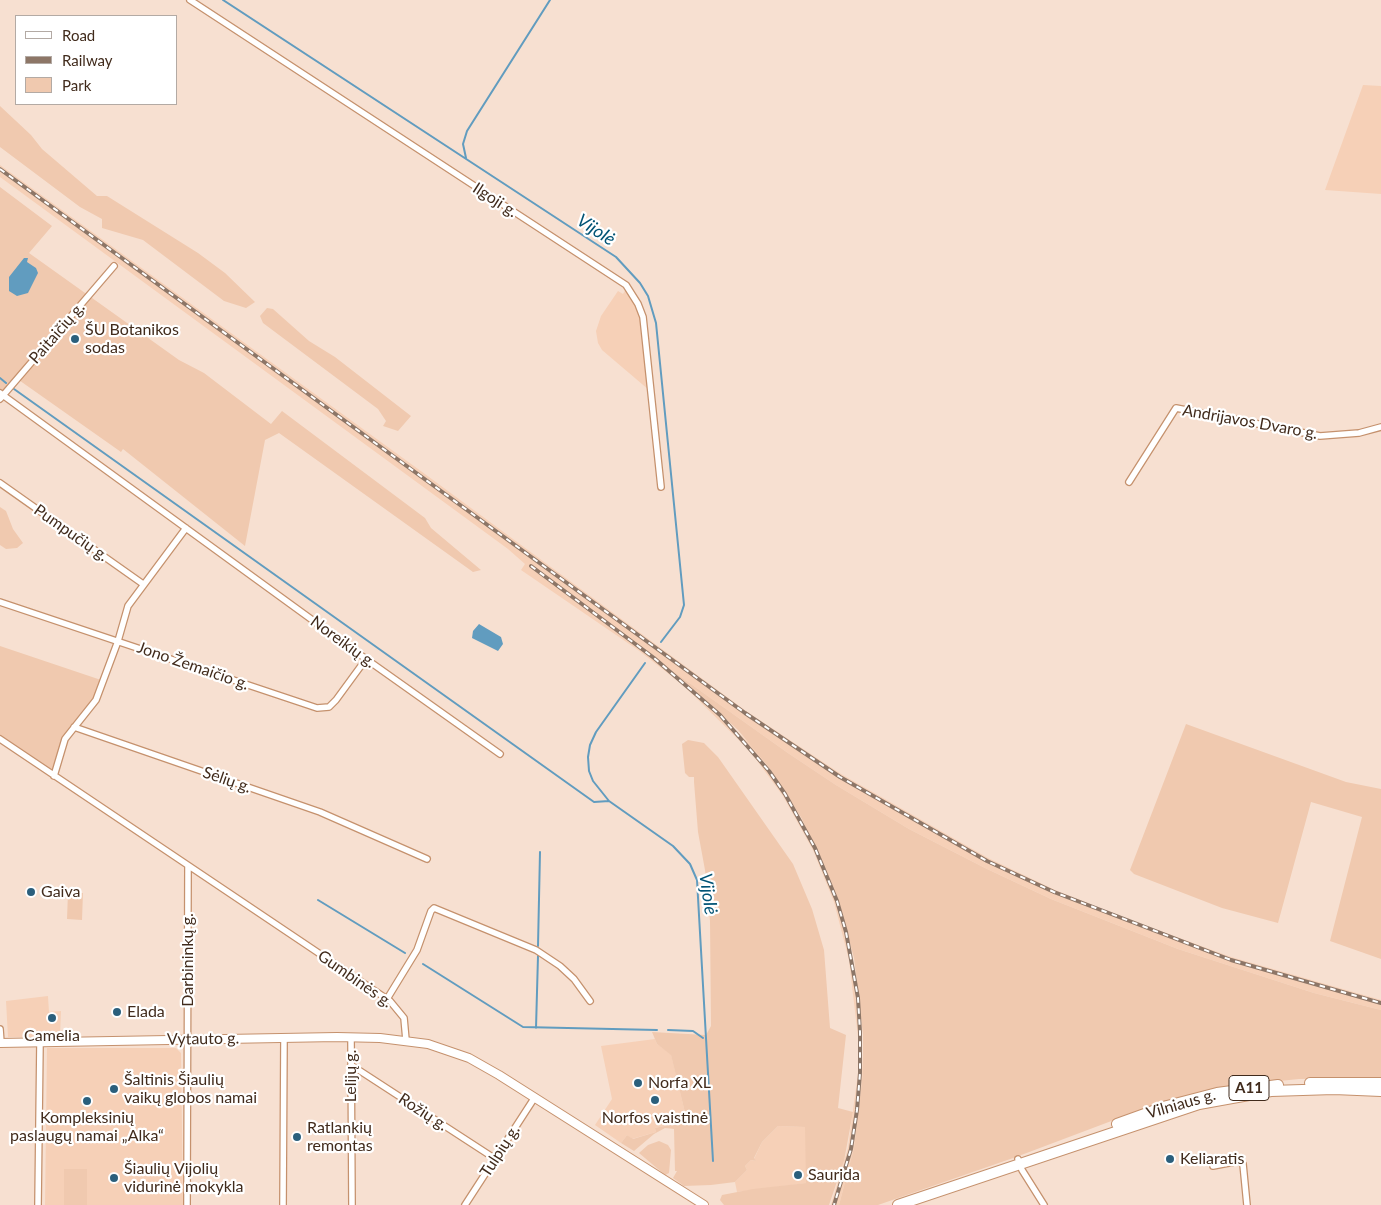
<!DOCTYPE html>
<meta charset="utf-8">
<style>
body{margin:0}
#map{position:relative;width:1381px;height:1205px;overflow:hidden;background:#f7e0d1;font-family:Lato,sans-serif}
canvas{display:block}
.legend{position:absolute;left:15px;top:15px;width:162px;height:90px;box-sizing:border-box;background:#fff;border:1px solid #b3aaa4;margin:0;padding:6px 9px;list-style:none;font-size:15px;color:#412b1c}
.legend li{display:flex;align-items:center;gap:10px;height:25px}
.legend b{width:25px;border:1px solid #b3aaa4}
</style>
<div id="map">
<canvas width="1381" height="1205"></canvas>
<ul class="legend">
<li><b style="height:6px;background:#fff"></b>Road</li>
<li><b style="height:6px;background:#8d7667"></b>Railway</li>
<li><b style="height:14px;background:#f0c9af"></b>Park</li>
</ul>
</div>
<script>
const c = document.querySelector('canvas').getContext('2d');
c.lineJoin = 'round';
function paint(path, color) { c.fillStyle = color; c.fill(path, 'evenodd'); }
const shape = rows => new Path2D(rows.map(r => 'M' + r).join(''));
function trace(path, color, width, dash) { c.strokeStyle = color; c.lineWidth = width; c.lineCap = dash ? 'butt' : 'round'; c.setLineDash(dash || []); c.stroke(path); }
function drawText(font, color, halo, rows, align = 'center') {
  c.font = font + ' Lato,sans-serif'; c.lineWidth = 4.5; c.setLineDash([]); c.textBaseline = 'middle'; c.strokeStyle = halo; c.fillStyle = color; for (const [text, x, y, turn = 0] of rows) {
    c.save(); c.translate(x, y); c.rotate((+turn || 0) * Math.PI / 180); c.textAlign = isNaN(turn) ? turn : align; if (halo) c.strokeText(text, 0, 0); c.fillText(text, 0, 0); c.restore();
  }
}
paint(shape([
 [1363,85,1381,86,1381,194,1325,190],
 [0,165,429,477,746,711,841,774,988,858,1055,890,1130,920,1231,957,1381,1000,1381,1010,1314,993,1178,949,1051,899,985,868,909,829,836,785,788,753,681,677,753,747,786,793,817,846,838,900,847,930,859,998,863,1072,854,1148,839,1205,831,1205,848,1148,858,1073,858,1037,849,960,834,902,813,850,783,796,750,751,683,685,638,650,521,570,525,564,508,549,0,177],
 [626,289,634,299,641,318,649,390,602,350,598,343,596,331,601,316,618,291,623,294],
 [48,996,49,1012,61,1011,60,1037,8,1037,6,1001],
 [655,1039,657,1044,671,1054,687,1121,655,1128,656,1132,632,1139,627,1135,621,1143,595,1125,612,1099,601,1046],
 [47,1048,176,1048,181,1053,183,1205,45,1205],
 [778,1126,806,1127,807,1183,737,1192,735,1182,747,1170,745,1166,751,1160,756,1161,754,1159,762,1142]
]), '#f6d0b7');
paint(shape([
 [0,106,31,135,42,149,97,196,107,196,198,253,225,273,255,302,246,308,224,301,143,240,102,228,102,219,80,207,0,147],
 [0,187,52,226,29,253,179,360,204,373,271,424,282,411,425,518,431,528,481,570,473,572,279,433,265,440,245,546,123,449,121,452,16,378,4,391,0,389],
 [267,308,273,309,309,341,335,357,411,416,398,431,383,426,386,421,378,409,263,323,260,316],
 [0,507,6,511,13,529,23,543,17,548,6,549,0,545],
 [0,646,104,681,96,700,65,739,54,776,0,739],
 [674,672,788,753,836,785,909,829,985,868,1051,899,1178,949,1314,993,1381,1010,1381,1078,1299,1079,1240,1085,1208,1092,1122,1117,1016,1157,878,1205,839,1205,854,1148,863,1072,863,1035,854,958,838,900,802,819,770,769,738,730],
 [1186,724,1346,782,1381,789,1381,959,1330,941,1362,817,1311,802,1278,923,1222,908,1134,874,1130,870],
 [688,740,704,743,718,757,793,864,812,909,824,950,830,1028,846,1035,838,1108,853,1112,844,1161,829,1205,724,1205,720,1200,722,1195,753,1189,806,1183,805,1127,778,1126,762,1142,754,1158,756,1161,751,1160,745,1166,747,1170,735,1182,711,1185,684,1186,673,1178,677,1171,675,1171,674,1129,665,1128,654,1134,634,1151,621,1143,627,1135,633,1139,656,1132,655,1128,687,1121,671,1055,657,1044,652,1032,706,1035,711,1026,710,921,705,870,698,832,694,782,694,777,689,777,685,773,682,744],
 [68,892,83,893,82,920,67,919],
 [659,1141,668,1145,671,1150,669,1173,665,1175,639,1153,648,1145],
 [64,1169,87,1169,87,1205,64,1205]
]), '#f0c9af');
paint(shape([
 [24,258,28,258,27,262,36,268,38,273,28,293,17,296,9,291,9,277],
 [479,624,501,637,503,644,498,651,472,638,473,631]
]), '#619cbf');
trace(shape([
 [223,0,616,257,640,283,648,296,656,323,684,605,680,617,661,642],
 [466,158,463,144,467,131,550,0],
 [0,378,6,383],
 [14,389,594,802,609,801],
 [645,663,596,732,590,745,588,757,589,771,593,781,609,801,673,846,690,864,697,880,713,1161],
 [318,900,405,953],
 [538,946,540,852],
 [423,964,523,1027,657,1030],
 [536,1028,538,956],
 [668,1030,693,1031,703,1038]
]), '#619cbf', 2);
const street = shape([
 [190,0,626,285,638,304,643,317,661,487],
 [0,393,366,659,500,754],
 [0,399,114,266],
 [1129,482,1176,408,1320,436,1359,433,1381,427],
 [0,483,143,584],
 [0,602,317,708,329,707,336,700,366,659],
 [74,727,320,812,427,859],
 [0,739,390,1001,404,1018,406,1040],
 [54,776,65,739,96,700,118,641,128,606,186,528],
 [387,999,417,950,431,911,434,908,536,950,560,966,574,979,590,1001],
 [0,1029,1,1043],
 [351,1037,352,1205],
 [351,1065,494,1158],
 [1018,1159,1022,1170,1044,1205],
 [1213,1166,1239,1161,1243,1164,1247,1205],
 [38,1205,40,1042],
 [187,1205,188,866],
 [283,1205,284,1038],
 [465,1205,535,1097]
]);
const secondary = shape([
 [0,1043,337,1037,380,1038,428,1044,469,1058,499,1075,704,1205]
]);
const highway = shape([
 [1310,1083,1381,1083],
 [1117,1124,1167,1106,1217,1093,1278,1085],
 [898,1205,1199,1104,1271,1091,1334,1089,1381,1091]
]);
trace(street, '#c5916d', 8);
trace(secondary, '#c5916d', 10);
trace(highway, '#c5916d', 12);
trace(street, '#fff', 5.5);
trace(secondary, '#fff', 8);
trace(highway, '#fff', 10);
const rail = shape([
 [0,169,745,713,840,777,987,861,1054,892,1231,960,1381,1003],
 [531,566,654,658,720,715,769,771,785,794,815,848,837,901,846,932,858,998,860,1032,860,1073,857,1110,851,1149,834,1205]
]);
trace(rail, '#8d7667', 4);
trace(rail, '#fff', 2, [5.5]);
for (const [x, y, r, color] of [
 [75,339,5,"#2b5f7c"],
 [31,892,5,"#2b5f7c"],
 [117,1012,5,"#2b5f7c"],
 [52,1018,5,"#2b5f7c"],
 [638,1083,5,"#2b5f7c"],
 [114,1089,5,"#2b5f7c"],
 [655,1100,5,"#2b5f7c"],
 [87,1101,5,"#2b5f7c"],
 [297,1137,5,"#2b5f7c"],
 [1170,1159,5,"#2b5f7c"],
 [798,1175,5,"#2b5f7c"],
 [114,1178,5,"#2b5f7c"]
]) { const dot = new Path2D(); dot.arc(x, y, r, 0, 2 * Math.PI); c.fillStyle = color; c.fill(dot); trace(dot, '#fff', 2); }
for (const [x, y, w] of [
 [1249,1088,40]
]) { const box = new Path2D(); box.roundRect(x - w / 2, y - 12.5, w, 25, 4); c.fillStyle = '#fff'; c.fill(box); trace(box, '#412b1c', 1); }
drawText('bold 15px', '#412b1c', null, [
 ["A11",1249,1088]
]);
drawText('16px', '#412b1c', '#fff', [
 ["Ilgoji g.",495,200,33],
 ["Paitaičių g.",57,333,-49],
 ["Andrijavos Dvaro g.",1250,422,10],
 ["Pumpučių g.",71,533,35],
 ["Noreikių g.",343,642,36],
 ["Jono Žemaičio g.",193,666,19],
 ["Sėlių g.",227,780,19],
 ["Darbininkų g.",188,960,-90],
 ["Gumbinės g.",355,979,35],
 ["Vytauto g.",203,1039,-1],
 ["Lelijų g.",351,1076,-90],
 ["Vilniaus g.",1181,1104,-16],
 ["Rožių g.",423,1112,33],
 ["Tulpių g.",500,1151,-57]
]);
drawText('16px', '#412b1c', '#fff', [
 ["ŠU Botanikos",85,330],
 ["sodas",85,348],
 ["Gaiva",41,892],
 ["Elada",127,1012],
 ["Camelia",52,1036,"center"],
 ["Šaltinis Šiaulių",124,1080],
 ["vaikų globos namai",124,1098],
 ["Norfa XL",648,1083],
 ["Kompleksinių",87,1118,"center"],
 ["paslaugų namai „Alka“",87,1136,"center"],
 ["Norfos vaistinė",655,1118,"center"],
 ["Ratlankių",307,1128],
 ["remontas",307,1146],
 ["Keliaratis",1180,1159],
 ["Šiaulių Vijolių",124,1169],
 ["vidurinė mokykla",124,1187],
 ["Saurida",808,1175]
], 'left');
drawText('italic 18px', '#015375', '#fff', [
 ["Vijolė",596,230,33],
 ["Vijolė",708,894,82]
]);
</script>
